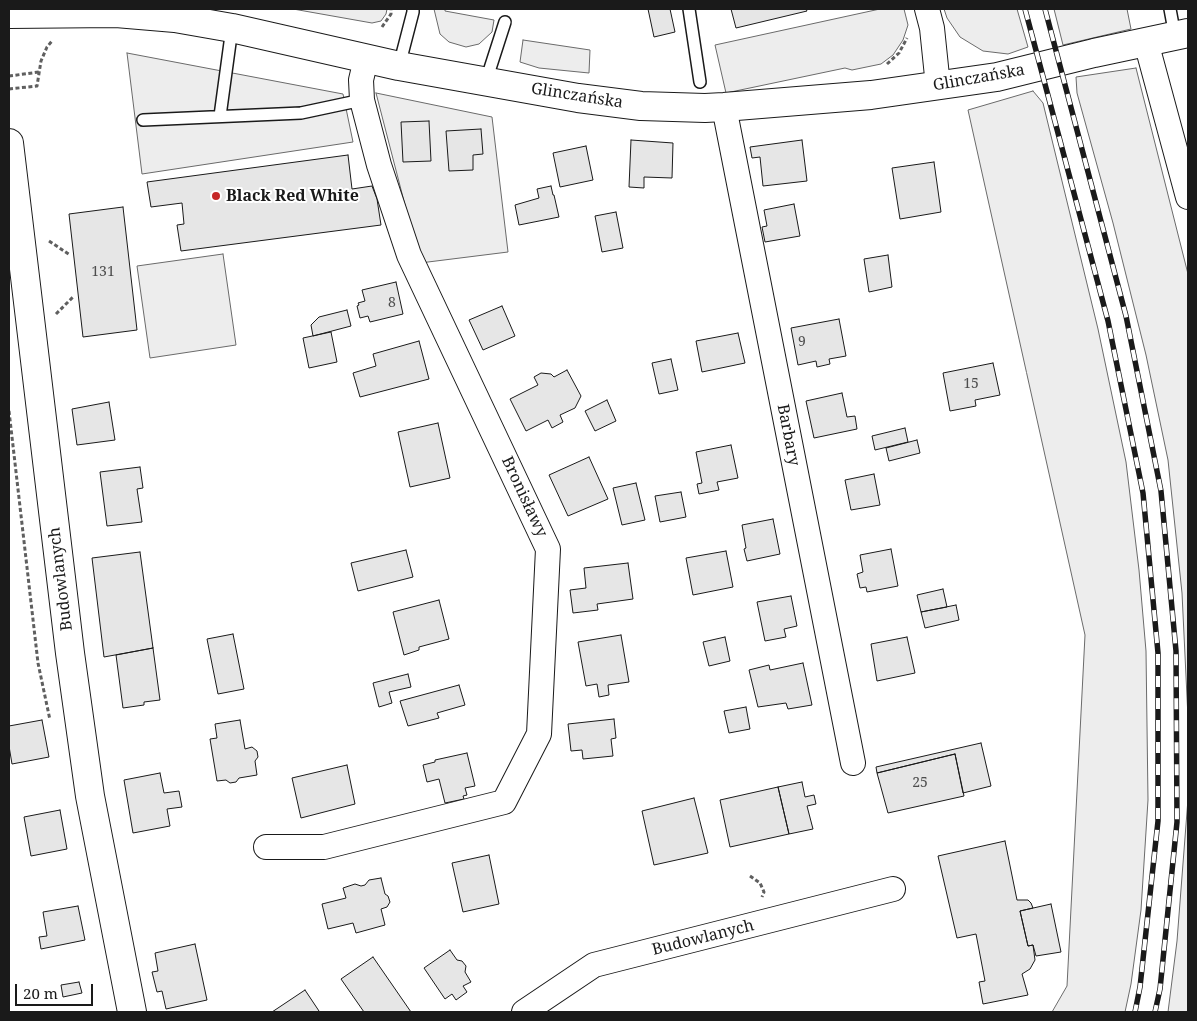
<!DOCTYPE html>
<meta charset="utf-8">
<style>
body{margin:0}
#map{position:relative;width:1197px;height:1021px;overflow:hidden;background:#fff;font-family:"Noto Serif",serif}
canvas{display:block}
.frame{position:absolute;inset:0;border:10px solid #1a1a1a;pointer-events:none}
.scale{position:absolute;left:15px;top:984px;width:78px;height:22px;box-sizing:border-box;border:2px solid #1a1a1a;border-top:0;padding-left:6px;font-size:15px;line-height:18px;white-space:nowrap;color:#1a1a1a;-webkit-text-stroke:4px #fff;paint-order:stroke}
</style>
<div id="map">
<canvas width="1197" height="1021"></canvas>
<div class="frame"></div>
<div class="scale">20 m</div>
</div>
<script>
const c = document.querySelector('canvas').getContext('2d');
c.lineJoin = 'round';
function paint(path, color) { c.fillStyle = color; c.fill(path, 'evenodd'); }
const shape = rows => new Path2D(rows.map(r => 'M' + r).join(''));
function trace(path, color, width, dash) { c.strokeStyle = color; c.lineWidth = width; c.lineCap = dash ? 'butt' : 'round'; c.setLineDash(dash || []); c.stroke(path); }
function drawText(font, color, halo, rows, align = 'center') {
  c.font = font + ' "Noto Serif",serif'; c.lineWidth = 4; c.setLineDash([]); c.textBaseline = 'middle'; c.strokeStyle = halo; c.fillStyle = color; for (const [text, x, y, turn = 0] of rows) {
    c.save(); c.translate(x, y); c.rotate((+turn || 0) * Math.PI / 180); c.textAlign = isNaN(turn) ? turn : align; if (halo) c.strokeText(text, 0, 0); c.fillText(text, 0, 0); c.restore();
  }
}
const built = shape([
 [293,9,387,9,386,14,381,21,372,23,293,9],
 [434,9,445,9,445,11,494,20,492,32,479,44,466,47,449,42,440,34,434,9],
 [880,9,904,9,908,25,903,40,893,55,881,64,852,70,845,68,726,93,715,45,880,9],
 [944,9,1017,9,1028,47,1008,54,983,51,960,37,947,18,944,9],
 [1054,9,1127,9,1131,29,1063,45,1054,9],
 [523,40,590,50,589,73,539,68,520,62,523,40],
 [127,53,343,94,353,142,142,174,127,53],
 [1136,68,1188,274,1188,718,1182,593,1168,460,1146,355,1113,223,1077,93,1076,77,1136,68],
 [1033,91,1043,103,1098,329,1126,462,1139,570,1146,651,1148,800,1141,910,1131,984,1125,1012,1052,1012,1067,986,1085,635,968,110,1033,91],
 [376,93,492,117,508,252,420,263,376,93],
 [223,254,236,345,150,358,137,266,223,254],
 [1188,799,1188,1012,1168,1012,1177,941,1188,799]
]);
paint(built, '#ededed');
trace(built, '#6a6a6a', 1);
const building = shape([
 [648,9,670,9,675,32,654,37,648,9],
 [731,9,806,9,807,11,736,28,731,9],
 [429,121,431,161,403,162,401,122,429,121],
 [481,129,483,154,473,155,473,170,449,171,446,131,481,129],
 [631,140,673,143,672,178,644,177,644,188,629,187,631,140],
 [802,140,807,181,763,186,760,157,752,158,750,147,802,140],
 [586,146,593,180,560,187,553,153,586,146],
 [348,155,352,189,372,186,377,199,381,225,181,251,177,225,184,224,182,203,151,207,147,182,348,155],
 [934,162,941,212,900,219,892,168,934,162],
 [551,186,553,195,554,195,559,217,519,225,515,205,539,198,537,189,551,186],
 [794,204,800,236,765,242,762,227,767,226,764,210,794,204],
 [123,207,137,330,83,337,69,214,123,207],
 [616,212,623,248,602,252,595,216,616,212],
 [888,255,892,287,869,292,864,259,888,255],
 [396,282,403,314,370,322,368,316,360,318,357,306,359,305,358,303,365,301,362,290,396,282],
 [502,306,515,336,483,350,469,320,502,306],
 [347,310,351,326,313,336,311,325,319,317,347,310],
 [839,319,846,356,829,359,830,364,817,367,816,361,798,365,791,328,839,319],
 [331,332,337,362,309,368,303,338,331,332],
 [738,333,745,363,702,372,696,341,738,333],
 [419,341,429,379,360,397,353,373,376,366,373,354,419,341],
 [671,359,678,390,659,394,652,363,671,359],
 [993,363,1000,395,975,400,976,406,950,411,943,373,993,363],
 [567,370,581,396,575,408,560,415,563,422,552,428,548,420,526,431,510,399,538,385,534,377,541,373,551,374,554,377,567,370],
 [842,393,847,417,855,416,857,429,814,438,806,401,842,393],
 [607,400,616,421,595,431,585,411,607,400],
 [109,402,115,440,77,445,72,409,109,402],
 [438,423,450,478,410,487,398,432,438,423],
 [905,428,908,442,875,450,872,436,905,428],
 [917,440,920,453,889,461,886,448,917,440],
 [731,445,738,478,717,482,719,490,699,494,697,484,702,483,696,452,731,445],
 [589,457,608,499,568,516,549,475,589,457],
 [140,467,143,488,137,489,142,522,107,526,100,472,140,467],
 [874,474,880,505,851,510,845,480,874,474],
 [636,483,645,520,622,525,613,488,636,483],
 [681,492,686,517,660,522,655,496,681,492],
 [773,519,780,554,747,561,744,549,746,548,742,525,773,519],
 [891,549,898,586,867,592,866,587,860,588,857,574,863,572,860,555,891,549],
 [406,550,413,577,358,591,351,563,406,550],
 [726,551,733,587,693,595,686,558,726,551],
 [140,552,153,648,104,657,92,558,140,552],
 [628,563,633,599,597,604,598,610,573,613,570,590,586,588,584,568,628,563],
 [943,589,947,607,921,612,917,595,943,589],
 [791,596,797,626,784,629,786,637,765,641,757,602,791,596],
 [439,600,449,639,419,647,419,650,404,655,393,612,439,600],
 [956,605,959,620,925,628,921,612,956,605],
 [233,634,244,689,218,694,207,639,233,634],
 [621,635,629,682,608,685,609,695,599,697,597,684,586,686,578,642,621,635],
 [725,637,730,661,709,666,703,642,725,637],
 [907,637,915,673,877,681,871,644,907,637],
 [153,648,160,700,144,702,144,705,123,708,116,655,153,648],
 [803,663,812,705,788,709,786,703,758,707,749,670,769,665,770,670,803,663],
 [408,674,411,687,389,692,392,703,379,707,373,683,408,674],
 [459,685,465,705,437,713,439,718,408,726,400,701,459,685],
 [746,707,750,729,729,733,724,711,746,707],
 [614,719,616,738,611,739,613,756,583,759,582,750,571,751,568,724,614,719],
 [42,720,49,757,12,764,9,746,9,726,42,720],
 [240,720,245,749,252,747,257,751,258,757,255,761,257,775,239,778,236,782,230,783,226,780,217,781,210,739,217,738,215,724,240,720],
 [981,743,991,786,963,793,955,754,877,773,876,767,981,743],
 [467,753,475,786,465,788,467,795,463,796,464,799,445,803,439,779,427,782,423,765,435,762,435,760,467,753],
 [955,754,964,796,888,813,877,773,955,754],
 [347,765,355,804,301,818,292,778,347,765],
 [160,773,164,793,179,791,182,807,167,809,170,826,133,833,124,780,160,773],
 [802,782,805,797,814,795,816,804,807,806,813,829,789,834,778,787,802,782],
 [778,787,789,834,730,847,720,800,778,787],
 [694,798,708,853,654,865,642,811,694,798],
 [60,810,67,849,31,856,24,817,60,810],
 [1005,841,1017,900,1028,900,1031,903,1033,908,1020,911,1028,946,1033,945,1035,960,1030,969,1022,974,1028,995,983,1004,979,982,985,981,976,934,957,938,938,856,1005,841],
 [489,855,499,904,463,912,452,863,489,855],
 [381,878,385,894,388,896,390,902,387,907,381,909,385,925,356,933,353,923,328,929,322,904,346,898,343,888,355,884,361,886,365,885,369,880,381,878],
 [1051,904,1061,952,1036,956,1033,945,1028,946,1020,911,1051,904],
 [78,906,85,940,41,949,39,937,47,936,43,912,78,906],
 [195,944,207,1000,166,1009,162,991,157,992,152,972,158,971,155,953,195,944],
 [450,950,457,960,462,961,466,966,465,972,471,982,463,986,467,992,456,1000,452,994,445,999,424,968,450,950],
 [373,957,411,1012,364,1012,341,979,373,957],
 [79,982,82,993,63,997,61,985,79,982],
 [305,990,319,1011,317,1012,272,1012,305,990]
]);
paint(building, '#e6e6e6');
trace(building, '#1a1a1a', 1);
const lane = shape([
 [689,9,700,82],
 [1170,9,1175,36],
 [399,66,413,12,413,9],
 [486,81,505,22],
 [220,116,232,28],
 [143,120,301,113,362,100]
]);
const street = shape([
 [927,9,932,28,938,86],
 [1146,42,1188,197],
 [724,107,853,763],
 [266,847,324,847,504,802,539,734,548,549,409,255,379,165,362,100,361,80,366,59],
 [524,1012,594,965,893,889]
]);
const secondary = shape([
 [9,14,116,13,175,18,232,28,399,66,578,98,641,106,705,108,724,107,871,95,997,77,1094,53,1188,33],
 [9,143,70,653,90,796,132,1012]
]);
trace(lane, '#1a1a1a', 14);
trace(street, '#1a1a1a', 26);
trace(secondary, '#1a1a1a', 30);
trace(shape([
 [382,27,391,14,391,9],
 [887,64,899,53,907,38],
 [9,76,39,72],
 [9,89,37,86,41,61,47,47,52,41],
 [49,241,70,255],
 [56,314,74,296],
 [9,411,38,663,50,720],
 [750,876,760,883,764,892,762,897]
]), '#5f5f5f', 3, [4, 2.5]);
trace(lane, '#fff', 11);
trace(street, '#fff', 24);
trace(secondary, '#fff', 28);
const rail = shape([
 [1025,9,1108,321,1143,493,1158,653,1158,821,1140,987,1135,1012],
 [1045,9,1126,316,1161,491,1176,651,1177,822,1160,989,1155,1012]
]);
trace(rail, '#1a1a1a', 5.5);
trace(rail, '#fff', 4, [11]);
for (const [x, y, r, color] of [
 [216,196,5,"#c62828"]
]) { const dot = new Path2D(); dot.arc(x, y, r, 0, 2 * Math.PI); c.fillStyle = color; c.fill(dot); trace(dot, '#fff', 2); }
drawText('14px', '#4d4d4d', null, [
 ["131",103,272],
 ["8",392,303],
 ["9",802,342],
 ["15",971,384],
 ["25",920,783]
]);
drawText('16px', '#1a1a1a', '#fff', [
 ["Glinczańska",979,78,-10],
 ["Glinczańska",577,96,9],
 ["Barbary",788,435,79],
 ["Bronisławy",524,497,65],
 ["Budowlanych",61,579,-97],
 ["Budowlanych",703,938,-14]
]);
drawText('bold 16px', '#1a1a1a', '#fff', [
 ["Black Red White",226,196]
], 'left');
</script>
